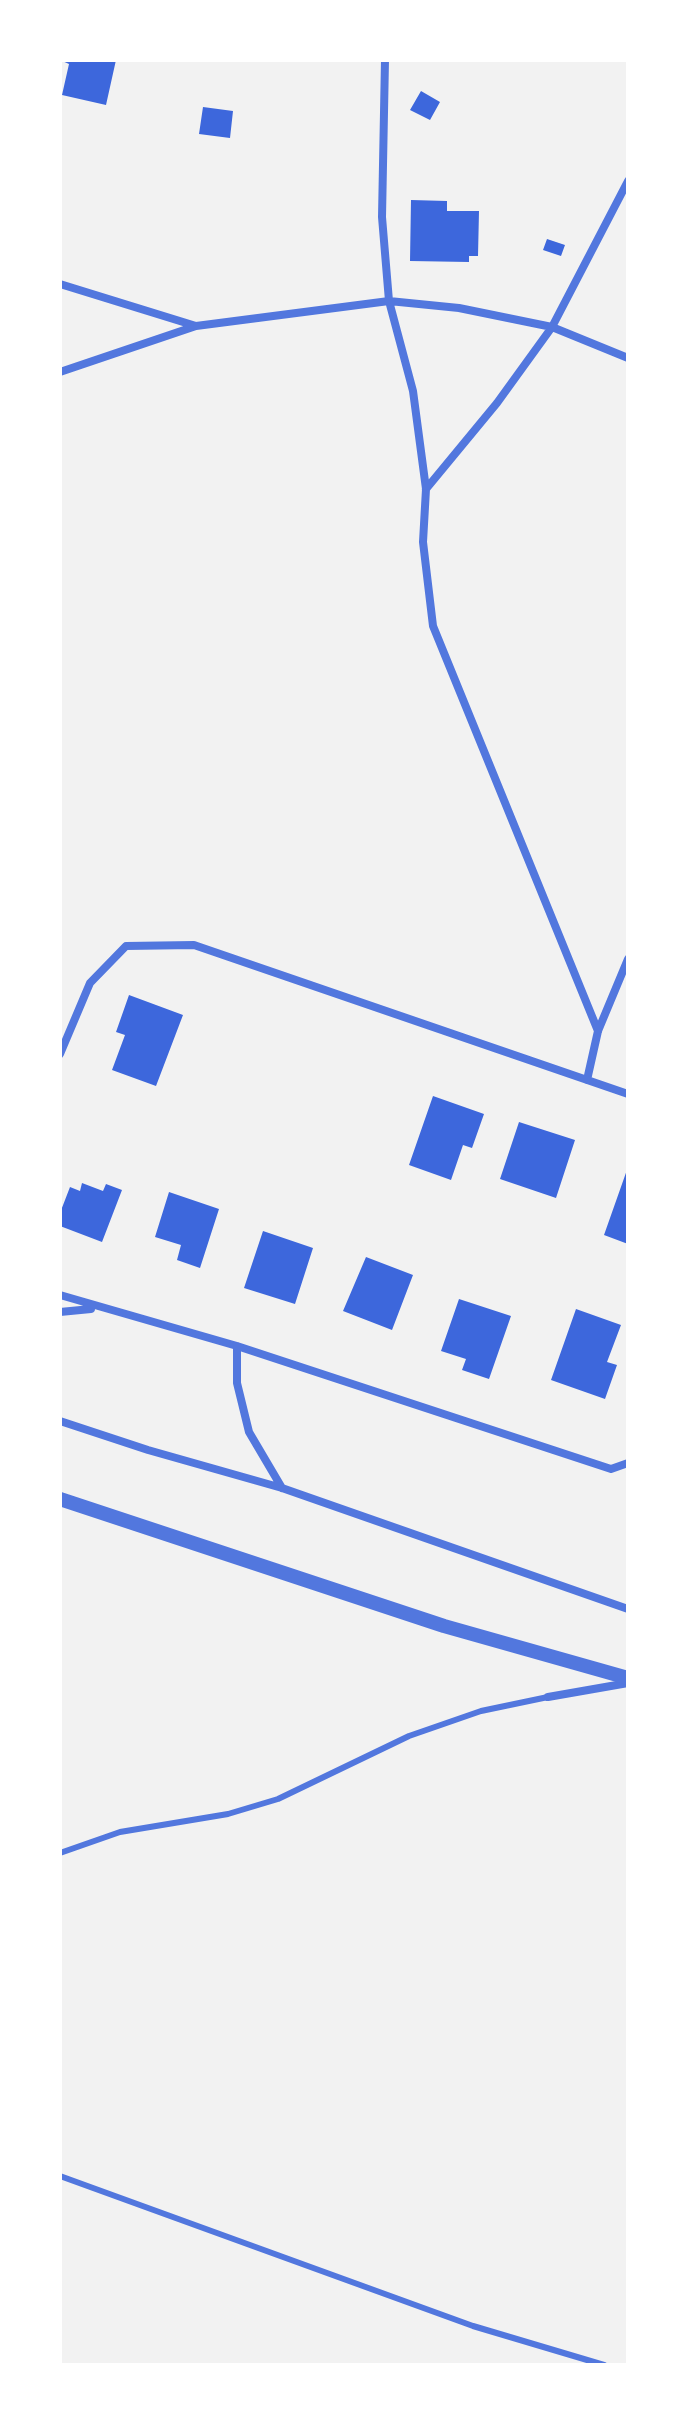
<!DOCTYPE html>
<style>
body{margin:0}
#map{position:relative;width:688px;height:2425px;overflow:hidden;background:#f2f2f2;font-family:"Noto Sans",sans-serif}
canvas{display:block}
.frame{position:absolute;inset:0;border:62px solid #fff;pointer-events:none}
</style>
<div id="map">
<canvas width="688" height="2425"></canvas>
<div class="frame"></div>
</div>
<script>
const c = document.querySelector('canvas').getContext('2d');
c.lineJoin = 'round';
function paint(path, color) { c.fillStyle = color; c.fill(path, 'evenodd'); }
const shape = rows => new Path2D(rows.map(r => 'M' + r).join(''));
function trace(path, color, width, dash) { c.strokeStyle = color; c.lineWidth = width; c.lineCap = dash ? 'butt' : 'round'; c.setLineDash(dash || []); c.stroke(path); }
paint(shape([
 [60,60,116,60,106,105,62,95,69,64],
 [421,91,440,102,430,120,410,110],
 [203,107,233,111,230,138,199,134],
 [411,200,447,201,447,211,479,211,478,256,469,256,469,262,410,261],
 [547,239,565,245,561,256,543,250],
 [129,995,183,1015,156,1086,112,1070,125,1035,116,1032],
 [433,1096,484,1114,472,1148,463,1145,451,1180,409,1165],
 [519,1122,575,1140,556,1198,500,1179],
 [628,1167,628,1244,604,1235],
 [82,1183,103,1191,106,1184,122,1190,102,1242,60,1226,60,1213,70,1187,80,1191],
 [169,1192,219,1209,200,1268,177,1260,181,1245,155,1237],
 [263,1231,313,1248,295,1304,244,1288],
 [366,1257,413,1275,392,1330,343,1311],
 [459,1299,511,1316,489,1379,462,1370,466,1359,441,1351],
 [576,1309,621,1325,607,1362,617,1365,605,1399,551,1380]
]), '#3d67dc');
trace(shape([
 [60,1853,120,1832,228,1814,278,1799,409,1736,481,1711,548,1697],
 [60,2176,473,2326,604,2365]
]), '#5277de', 6);
trace(shape([
 [385,60,382,217,389,301,413,391,426,489,423,542,433,626,598,1031],
 [60,284,196,326,389,301,459,308,552,327,628,358],
 [60,372,196,326],
 [426,489,497,403,552,327,628,181],
 [60,1054,90,983,126,946,194,945,628,1094],
 [587,1080,598,1031,628,959],
 [60,1295,237,1346,611,1469,628,1463],
 [60,1312,91,1309],
 [237,1346,237,1383,249,1432,282,1488],
 [60,1421,148,1450,282,1488,628,1609],
 [548,1697,628,1683]
]), '#5277de', 8);
trace(shape([
 [60,1499,444,1626,628,1678]
]), '#5277de', 14);
</script>
